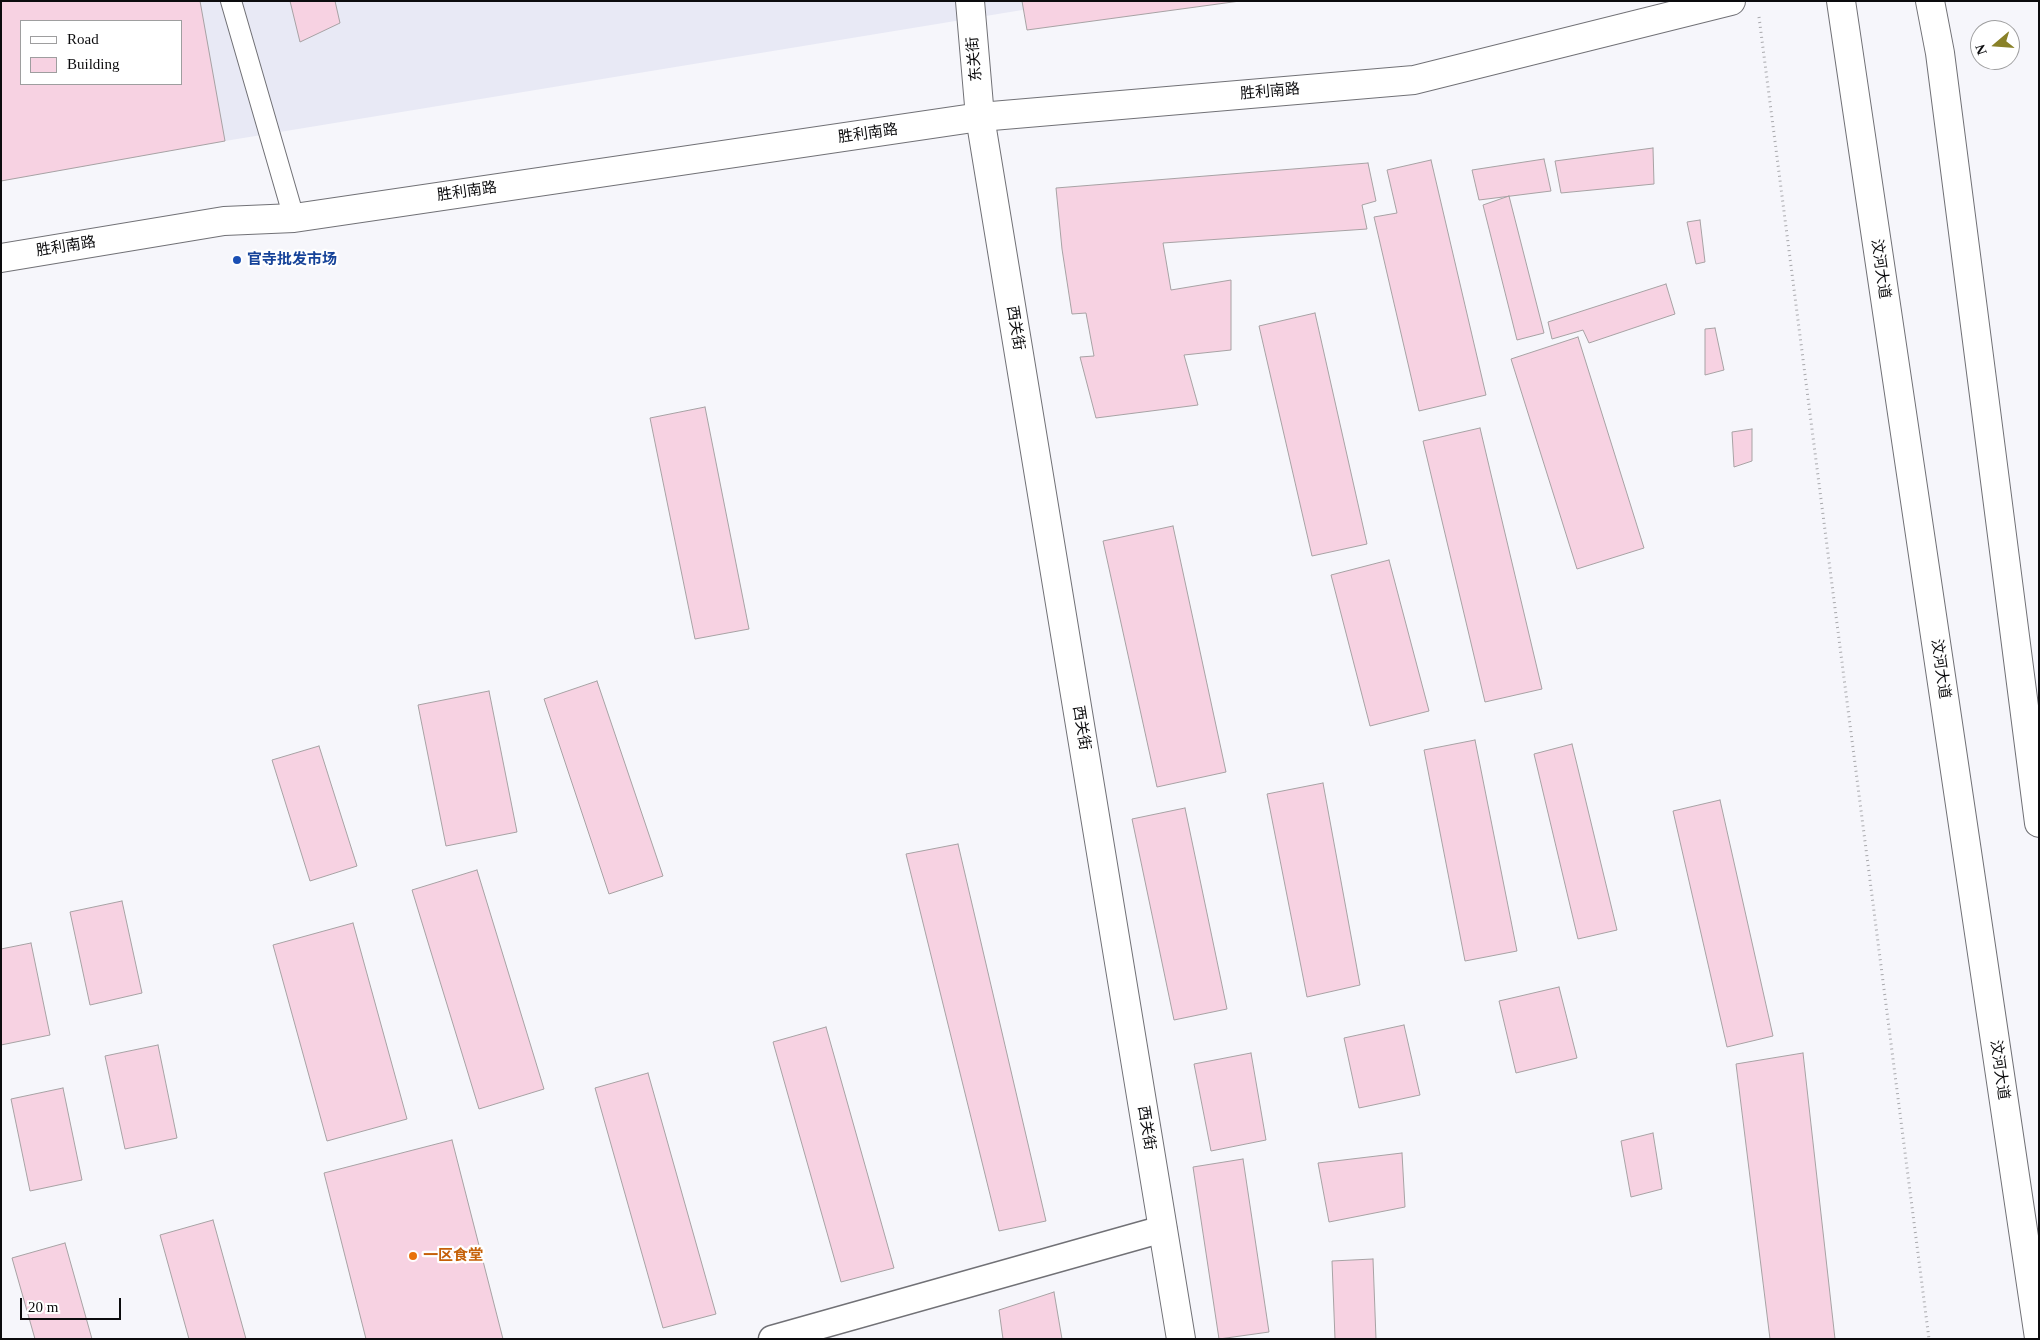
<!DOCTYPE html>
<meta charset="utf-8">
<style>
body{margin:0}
#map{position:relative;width:2040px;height:1340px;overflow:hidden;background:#f6f6fb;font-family:"Times New Roman",serif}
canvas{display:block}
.frame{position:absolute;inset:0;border:2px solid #0c0c0e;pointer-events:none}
.legend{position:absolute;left:20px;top:20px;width:162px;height:65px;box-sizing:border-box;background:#fff;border:1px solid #9e9e9f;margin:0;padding:6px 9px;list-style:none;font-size:15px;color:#0c0c0e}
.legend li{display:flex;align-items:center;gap:10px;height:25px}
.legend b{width:25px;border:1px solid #9e9e9f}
.north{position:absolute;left:1970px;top:20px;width:50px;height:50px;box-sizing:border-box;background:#fff;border:1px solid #9e9e9f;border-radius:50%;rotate:252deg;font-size:14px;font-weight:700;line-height:20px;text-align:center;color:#0c0c0e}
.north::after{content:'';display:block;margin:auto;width:18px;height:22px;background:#898128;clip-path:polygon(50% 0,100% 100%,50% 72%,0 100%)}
.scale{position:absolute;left:20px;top:1298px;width:101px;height:22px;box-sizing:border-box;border:2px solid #0c0c0e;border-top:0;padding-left:6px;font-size:15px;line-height:18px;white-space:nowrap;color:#0c0c0e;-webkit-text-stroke:4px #fff;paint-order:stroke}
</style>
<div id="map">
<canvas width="2040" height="1340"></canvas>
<div class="frame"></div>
<ul class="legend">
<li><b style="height:6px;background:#fff"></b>Road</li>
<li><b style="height:14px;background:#f7d2e2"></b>Building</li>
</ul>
<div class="north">N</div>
<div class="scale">20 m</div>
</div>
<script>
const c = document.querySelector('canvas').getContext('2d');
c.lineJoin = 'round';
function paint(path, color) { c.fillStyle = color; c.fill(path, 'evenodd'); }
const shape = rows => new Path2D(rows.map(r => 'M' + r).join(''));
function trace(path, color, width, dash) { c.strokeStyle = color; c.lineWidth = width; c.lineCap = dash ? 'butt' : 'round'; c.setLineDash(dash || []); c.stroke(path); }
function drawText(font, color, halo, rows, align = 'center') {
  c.font = font + ' "Times New Roman","Noto Sans SC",serif'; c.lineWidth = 4.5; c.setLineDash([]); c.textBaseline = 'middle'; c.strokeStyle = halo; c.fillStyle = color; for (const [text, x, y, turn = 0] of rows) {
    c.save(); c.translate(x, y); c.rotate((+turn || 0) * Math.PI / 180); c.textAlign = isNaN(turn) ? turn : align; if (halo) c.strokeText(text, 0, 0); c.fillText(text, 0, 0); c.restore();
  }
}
paint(shape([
 [1,1,1077,1,225,141,1,181],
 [21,21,181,21,181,84,21,84]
]), '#e8e9f5');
const building = shape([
 [1,1,200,1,225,141,1,181,1,1],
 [21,21,181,21,181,84,21,84,21,21],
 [290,1,335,1,340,23,300,42,290,1],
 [1022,1,1240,1,1027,30,1022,1],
 [1653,148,1654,184,1561,193,1555,161,1653,148],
 [1544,159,1551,191,1479,200,1472,170,1544,159],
 [1431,160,1486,395,1419,411,1374,217,1397,213,1387,170,1431,160],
 [1368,163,1376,201,1362,205,1367,229,1163,243,1171,290,1231,280,1231,350,1184,355,1198,405,1096,418,1080,357,1094,356,1086,313,1072,314,1062,249,1056,188,1368,163],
 [1509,196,1544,333,1517,340,1483,205,1509,196],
 [1700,220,1705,262,1696,264,1687,222,1700,220],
 [1666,284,1675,314,1589,343,1583,330,1552,339,1548,322,1666,284],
 [1315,313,1367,544,1312,556,1259,326,1315,313],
 [1715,328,1724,370,1705,375,1705,329,1715,328],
 [1578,337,1644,548,1577,569,1511,359,1578,337],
 [705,407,749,629,695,639,650,418,705,407],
 [1480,428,1542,689,1485,702,1423,441,1480,428],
 [1752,429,1752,461,1734,467,1732,432,1752,429],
 [1173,526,1226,772,1157,787,1103,541,1173,526],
 [1389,560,1429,711,1370,726,1331,575,1389,560],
 [597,681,663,876,609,894,544,699,597,681],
 [489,691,517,832,446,846,418,705,489,691],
 [1475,740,1517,951,1465,961,1424,750,1475,740],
 [1572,744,1617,930,1578,939,1534,754,1572,744],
 [319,746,357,866,310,881,272,760,319,746],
 [1323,783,1360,985,1307,997,1267,794,1323,783],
 [1720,800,1773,1036,1727,1047,1673,811,1720,800],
 [1185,808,1227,1009,1174,1020,1132,819,1185,808],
 [958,844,1046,1221,999,1231,906,854,958,844],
 [477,870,544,1089,479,1109,412,890,477,870],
 [122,901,142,993,90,1005,70,912,122,901],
 [353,923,407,1119,327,1141,273,945,353,923],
 [31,943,50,1035,1,1045,1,949,31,943],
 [1559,987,1577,1058,1516,1073,1499,1001,1559,987],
 [1404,1025,1420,1095,1359,1108,1344,1038,1404,1025],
 [826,1027,894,1268,841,1282,773,1042,826,1027],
 [158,1045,177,1138,125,1149,105,1056,158,1045],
 [1251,1053,1266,1140,1211,1151,1194,1064,1251,1053],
 [1803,1053,1835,1339,1770,1339,1736,1064,1803,1053],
 [648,1073,716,1314,663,1328,595,1088,648,1073],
 [63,1088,82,1180,30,1191,11,1099,63,1088],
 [1653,1133,1662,1189,1631,1197,1621,1141,1653,1133],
 [452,1140,503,1339,366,1339,324,1173,452,1140],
 [1402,1153,1405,1207,1329,1222,1318,1163,1402,1153],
 [1243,1159,1269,1332,1219,1339,1193,1167,1243,1159],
 [213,1220,246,1339,189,1339,160,1235,213,1220],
 [65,1243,92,1339,35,1339,12,1258,65,1243],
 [1373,1259,1376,1339,1335,1339,1332,1261,1373,1259],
 [1054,1292,1062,1339,1003,1339,999,1310,1054,1292]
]);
paint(building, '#f7d2e2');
trace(building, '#a7a2a4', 1);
const pedestrian = shape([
 [231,1,294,218]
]);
const minor = shape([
 [772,1339,1163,1229]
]);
const tertiary = shape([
 [970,1,980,117,1181,1339]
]);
const secondary = shape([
 [1,258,224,221,294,218,980,117,1414,80,1731,1]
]);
const trunk = shape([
 [1841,1,2039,1338],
 [1930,1,1940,53,2039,823]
]);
trace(pedestrian, '#717176', 22);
trace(minor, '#717176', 29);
trace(tertiary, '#717176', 30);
trace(secondary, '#717176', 30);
trace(trunk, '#717176', 30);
trace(shape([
 [1759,17,1929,1339]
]), '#a9a9ad', 3, [1, 4]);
trace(pedestrian, '#fff', 20);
trace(minor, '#fff', 26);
trace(tertiary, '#fff', 28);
trace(secondary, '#fff', 28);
trace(trunk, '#fff', 28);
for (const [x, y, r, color] of [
 [237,260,5,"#1a4fb4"],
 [413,1256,5,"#e8710a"]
]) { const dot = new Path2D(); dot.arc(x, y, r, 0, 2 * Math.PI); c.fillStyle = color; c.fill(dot); trace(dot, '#fff', 2); }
drawText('15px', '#0c0c0e', '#fff', [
 ["东关街",975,59,-95],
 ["胜利南路",1270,92,-5],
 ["胜利南路",868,134,-8],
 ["胜利南路",467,192,-8],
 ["胜利南路",66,247,-9],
 ["汶河大道",1880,269,82],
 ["西关街",1015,328,81],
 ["汶河大道",1940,669,82],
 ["西关街",1081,728,81],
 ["汶河大道",1999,1070,82],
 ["西关街",1146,1128,81]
]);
drawText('bold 15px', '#164399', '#fff', [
 ["官寺批发市场",247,260]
], 'left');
drawText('bold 15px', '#c56008', '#fff', [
 ["一区食堂",423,1256]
], 'left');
</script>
